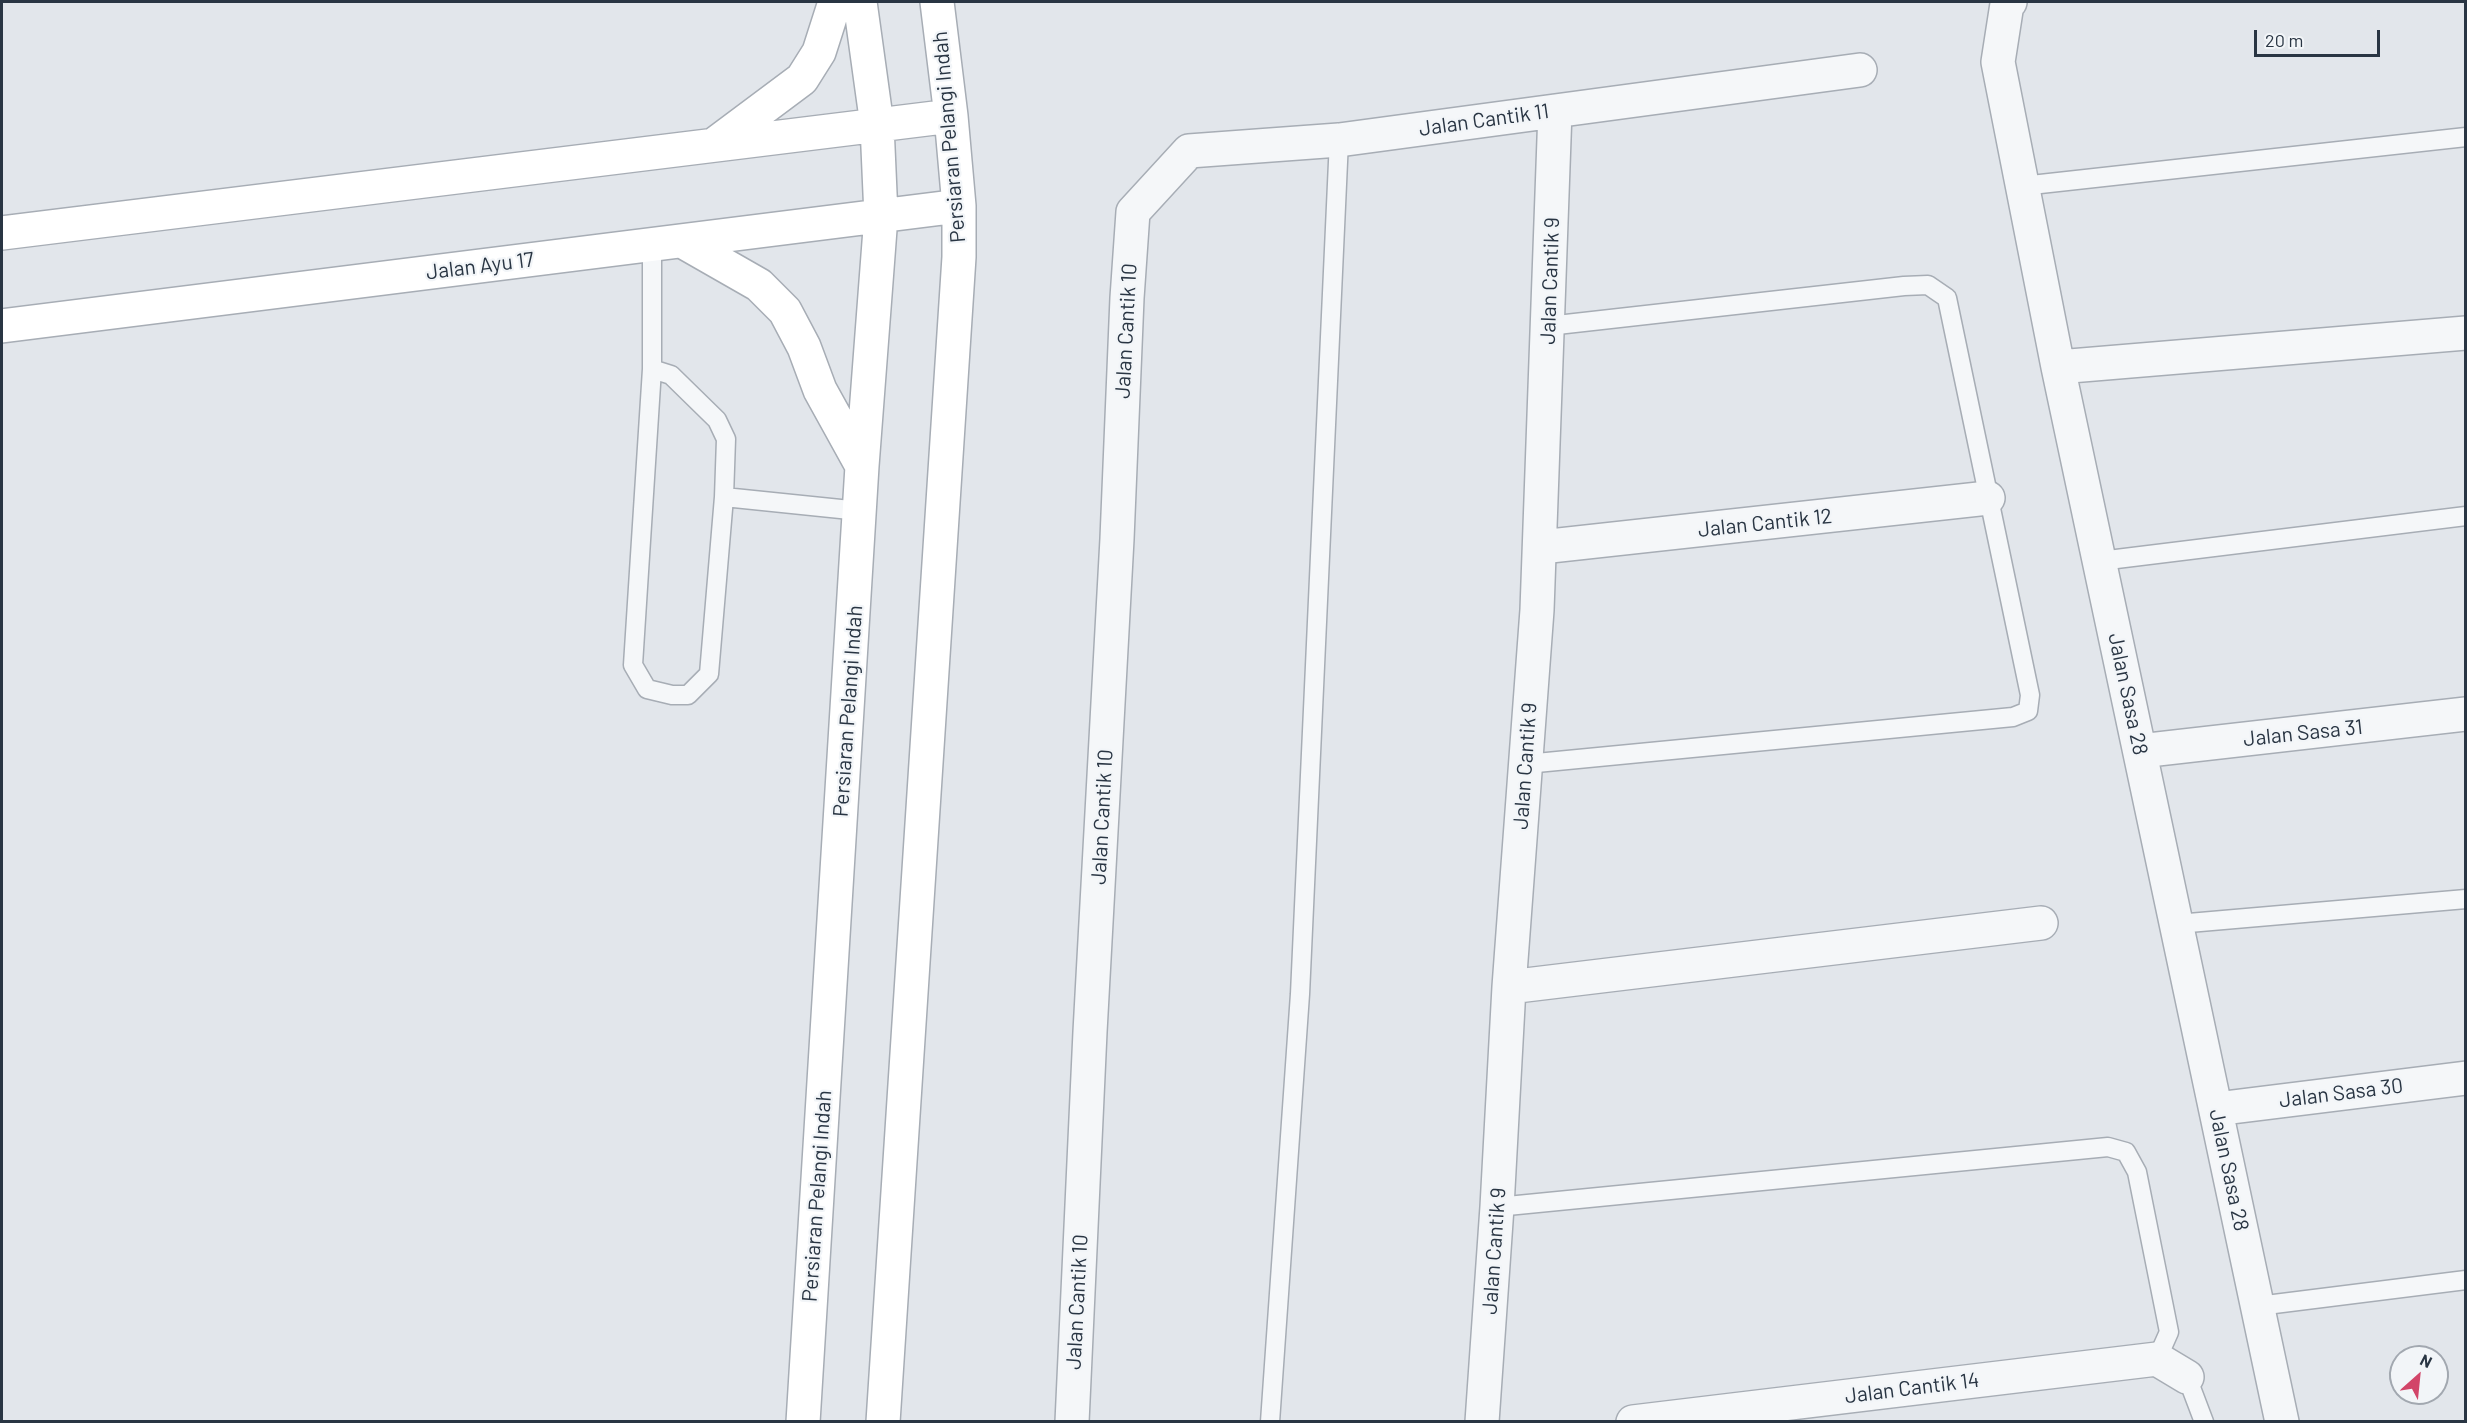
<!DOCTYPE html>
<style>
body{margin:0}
#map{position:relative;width:2467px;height:1423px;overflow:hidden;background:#e2e6eb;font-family:Barlow,sans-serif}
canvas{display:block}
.frame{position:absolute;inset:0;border:3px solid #293543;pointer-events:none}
.north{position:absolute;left:2389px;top:1345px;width:60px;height:60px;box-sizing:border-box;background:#f2f5f8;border:2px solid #a2a8b0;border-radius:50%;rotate:27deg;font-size:16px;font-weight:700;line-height:24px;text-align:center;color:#293543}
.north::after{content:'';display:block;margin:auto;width:21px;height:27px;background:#d24569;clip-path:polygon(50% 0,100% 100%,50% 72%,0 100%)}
.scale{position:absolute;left:2254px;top:30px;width:126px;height:27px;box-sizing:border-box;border:3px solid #293543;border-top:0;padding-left:8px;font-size:18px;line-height:21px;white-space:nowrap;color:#293543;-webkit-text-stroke:4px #f2f5f8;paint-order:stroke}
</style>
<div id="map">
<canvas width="2467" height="1423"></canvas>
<div class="frame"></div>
<div class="north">N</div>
<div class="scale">20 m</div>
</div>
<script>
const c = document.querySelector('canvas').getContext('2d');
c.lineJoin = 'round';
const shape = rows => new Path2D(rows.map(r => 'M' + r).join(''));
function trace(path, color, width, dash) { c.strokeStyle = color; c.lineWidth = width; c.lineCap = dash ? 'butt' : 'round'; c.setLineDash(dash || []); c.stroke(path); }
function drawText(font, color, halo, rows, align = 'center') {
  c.font = font + ' Barlow,sans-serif'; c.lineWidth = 4.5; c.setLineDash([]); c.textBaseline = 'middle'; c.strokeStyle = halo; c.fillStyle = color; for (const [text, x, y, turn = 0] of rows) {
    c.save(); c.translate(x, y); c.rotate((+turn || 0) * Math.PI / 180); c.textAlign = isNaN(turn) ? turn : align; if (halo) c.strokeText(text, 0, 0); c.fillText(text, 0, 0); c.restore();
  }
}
const lane = shape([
 [2022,186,2466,137],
 [652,245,652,369,633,665,647,689,672,695,688,695,709,674,724,497,726,439,717,420,671,375,652,369],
 [724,497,860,511],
 [2100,561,2466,516],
 [1526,764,2013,717,2028,711,2030,695,1947,298,1928,285,1904,286,1548,326],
 [2177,924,2466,899],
 [1497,1207,2108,1147,2126,1152,2137,1172,2169,1332,2157,1359],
 [2258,1306,2466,1280],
 [2187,1377,2204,1422],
 [1270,1422,1300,994,1339,140]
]);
const street = shape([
 [2010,2,2007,4,1998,62,2058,367,2282,1422],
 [2058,367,2466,333],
 [1541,547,1988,498],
 [2140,751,2466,714],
 [1509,987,2041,923],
 [2216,1109,2466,1078],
 [1072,1422,1090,1032,1117,539,1127,298,1133,212,1189,151,1339,140,1860,70],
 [1482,1422,1497,1207,1509,987,1537,610,1555,111],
 [1633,1422,2157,1359,2187,1377]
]);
const secondary = shape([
 [715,144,802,79,819,52,835,2],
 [2,233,951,116],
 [682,241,759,285,785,311,804,347,820,390,862,466],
 [2,326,959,206],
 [803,1422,862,466,881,216,877,125,860,2],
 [883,1422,959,257,959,206,951,116,937,2]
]);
trace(lane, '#a7adb5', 21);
trace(street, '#a7adb5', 36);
trace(secondary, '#a7adb5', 36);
trace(lane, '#f5f7f9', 18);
trace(street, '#f5f7f9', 33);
trace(secondary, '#fff', 33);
drawText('21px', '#293543', '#f2f5f8', [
 ["Jalan Cantik 11",1484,120,-8],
 ["Persiaran Pelangi Indah",949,137,-95],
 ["Jalan Ayu 17",480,266,-7],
 ["Jalan Cantik 9",1550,281,-88],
 ["Jalan Cantik 10",1126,331,-87],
 ["Jalan Cantik 12",1765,523,-6],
 ["Jalan Sasa 28",2128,694,78],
 ["Persiaran Pelangi Indah",848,711,-86],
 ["Jalan Sasa 31",2303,733,-6],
 ["Jalan Cantik 9",1525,766,-86],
 ["Jalan Cantik 10",1102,817,-87],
 ["Jalan Sasa 30",2341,1093,-7],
 ["Jalan Sasa 28",2229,1170,78],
 ["Persiaran Pelangi Indah",817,1196,-86],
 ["Jalan Cantik 9",1494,1251,-86],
 ["Jalan Cantik 10",1077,1302,-87],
 ["Jalan Cantik 14",1912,1388,-7]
]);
</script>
